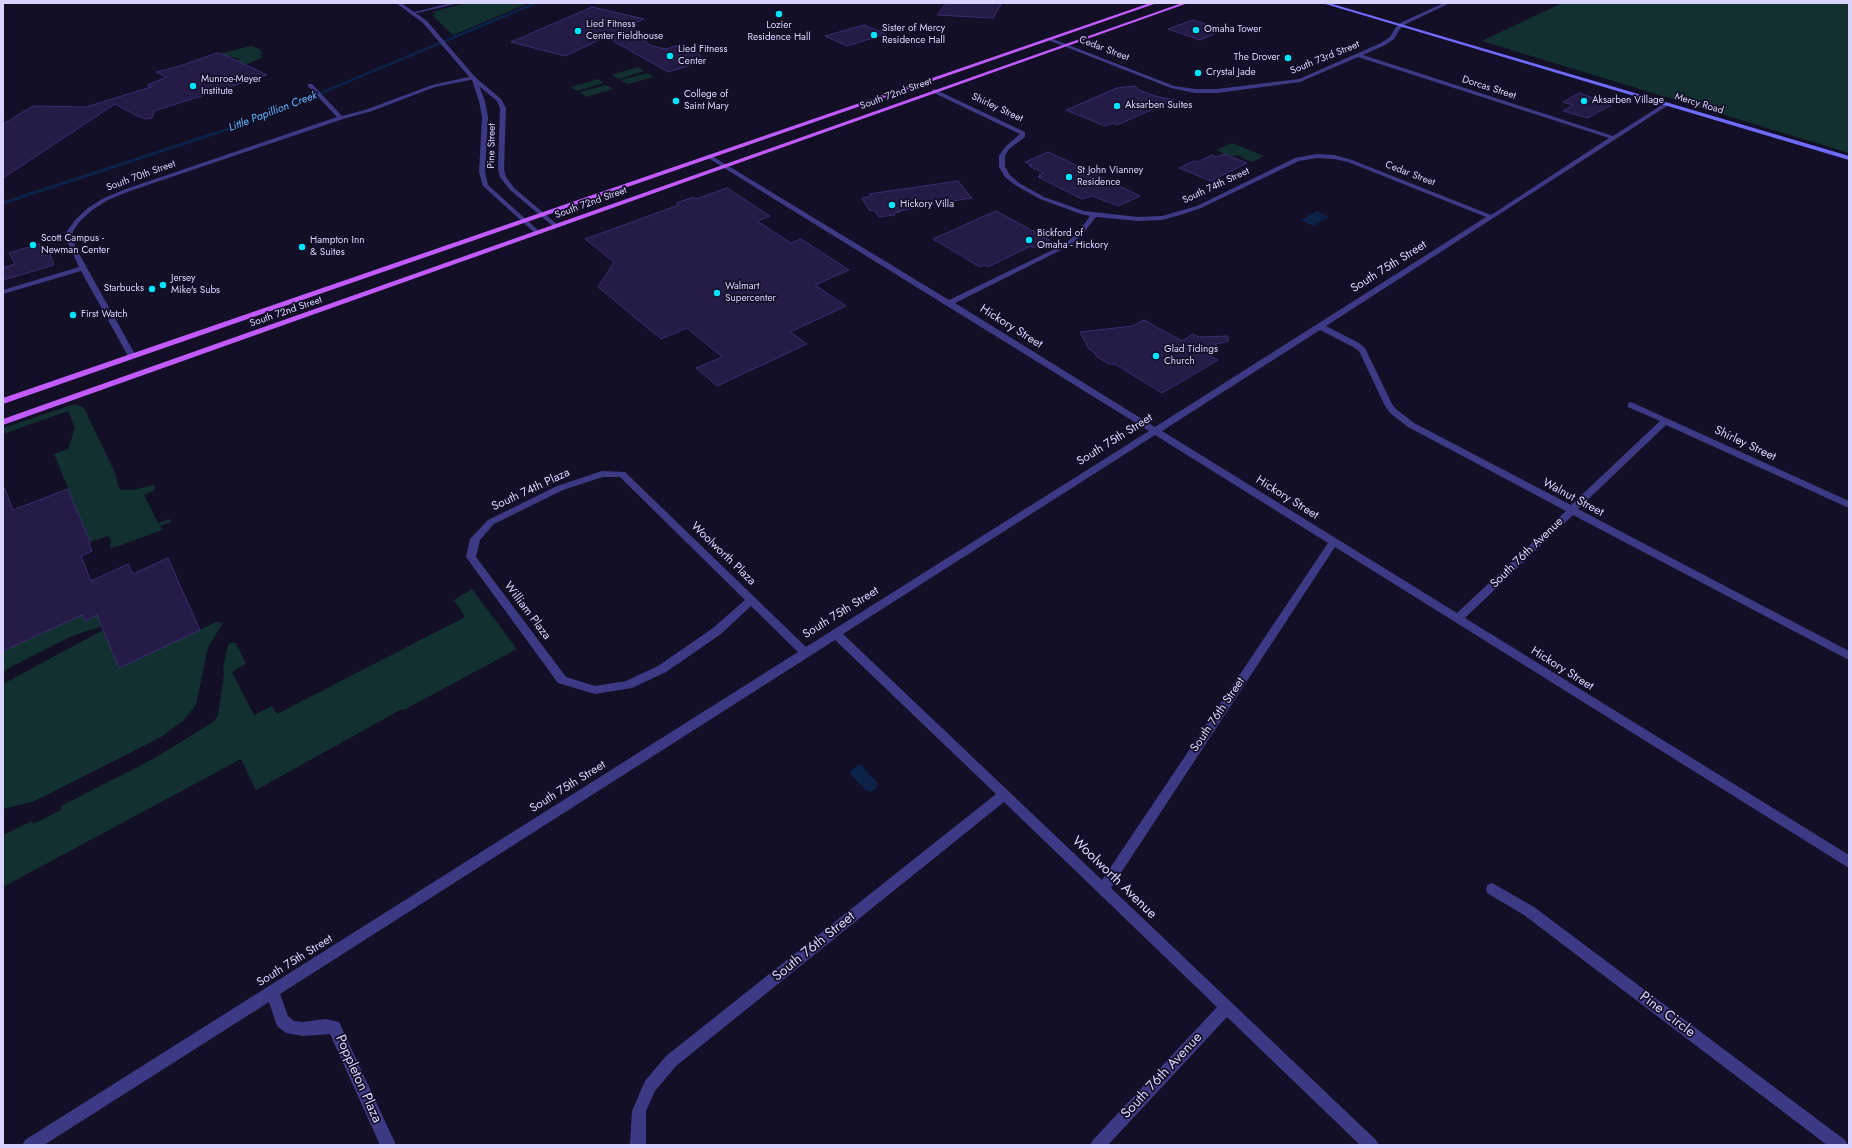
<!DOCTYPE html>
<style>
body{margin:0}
#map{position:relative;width:1852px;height:1148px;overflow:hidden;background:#130f26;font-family:Jost,sans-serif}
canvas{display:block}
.frame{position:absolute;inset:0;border:4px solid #d9d4ff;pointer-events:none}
</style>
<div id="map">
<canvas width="1852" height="1148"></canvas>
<div class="frame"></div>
</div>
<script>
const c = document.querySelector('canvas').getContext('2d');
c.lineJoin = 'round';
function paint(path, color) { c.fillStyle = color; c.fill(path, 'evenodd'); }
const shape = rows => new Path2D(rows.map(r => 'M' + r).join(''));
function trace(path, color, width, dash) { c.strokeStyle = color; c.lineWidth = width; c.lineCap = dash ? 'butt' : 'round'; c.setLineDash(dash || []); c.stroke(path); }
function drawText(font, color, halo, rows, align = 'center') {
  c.font = font + ' Jost,sans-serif'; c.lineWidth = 3.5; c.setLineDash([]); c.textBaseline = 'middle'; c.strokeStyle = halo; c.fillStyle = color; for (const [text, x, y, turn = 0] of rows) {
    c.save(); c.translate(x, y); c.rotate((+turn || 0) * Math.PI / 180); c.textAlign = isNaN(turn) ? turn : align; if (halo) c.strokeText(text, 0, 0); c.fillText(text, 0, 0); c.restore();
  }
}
paint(shape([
 [467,3,529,3,453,35,433,16,435,11],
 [1562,3,1849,3,1849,153,1482,41],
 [251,46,258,48,263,53,260,55,263,57,245,65,237,60,240,59,219,54],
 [638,67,645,71,619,79,612,75],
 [647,73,654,77,628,84,621,80],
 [598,79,604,83,577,91,571,87],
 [606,85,613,89,586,97,580,92],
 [1232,143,1264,156,1252,162,1240,157,1241,155,1230,156,1216,150],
 [75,404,84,408,116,475,118,487,122,490,132,490,154,485,155,488,153,491,144,495,158,523,169,519,172,521,161,526,162,530,113,548,110,547,111,540,108,536,90,542,54,454,68,449,75,428,68,411,3,434,3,428],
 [472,589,517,649,404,710,402,709,256,790,241,759,3,887,3,835,32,821,33,824,61,810,61,806,153,759,213,722,218,716,224,674,223,669,228,645,230,643,236,643,246,664,232,672,254,715,272,706,277,714,465,617,454,600],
 [82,615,85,621,97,615,102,626,72,636,3,671,3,651],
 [216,622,223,623,208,647,196,705,183,721,161,737,45,796,32,802,3,809,3,684,103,630,119,668]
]), '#12302f');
paint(shape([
 [1317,211,1329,217,1313,226,1301,220],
 [860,764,878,783,876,785,878,787,871,792,868,790,866,791,849,772]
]), '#0c2248');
trace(shape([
 [207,136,261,118,536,3]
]), '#0c2248', 2.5);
trace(shape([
 [3,203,210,135]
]), '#0c2248', 3);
const building = shape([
 [946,3,1002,3,993,18,937,15,946,3],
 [592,7,644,19,630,25,644,41,652,46,666,49,682,44,698,53,704,61,668,72,606,37,565,56,511,42,592,7],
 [1193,20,1224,30,1200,40,1168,29,1193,20],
 [864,25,886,34,847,46,825,36,864,25],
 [217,53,227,56,267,75,154,111,152,118,145,119,139,116,137,116,115,104,3,178,3,124,33,106,86,107,151,87,147,85,167,77,156,72,180,66,217,53],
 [1135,86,1139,90,1155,96,1174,100,1117,125,1113,123,1105,126,1066,110,1117,88,1135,86],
 [1579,93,1608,103,1607,103,1611,105,1588,118,1563,111,1573,105,1563,102,1579,93],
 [1048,152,1095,174,1140,196,1119,206,1092,196,1082,199,1038,177,1041,176,1039,175,1044,173,1029,166,1032,165,1025,162,1048,152],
 [1224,154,1247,163,1211,181,1179,168,1194,161,1197,162,1212,155,1216,157,1224,154],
 [958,181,972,198,914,207,915,208,899,211,900,212,894,213,895,215,879,217,875,211,869,210,862,198,871,196,869,194,958,181],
 [727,188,770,216,757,221,791,243,801,239,849,270,815,285,846,306,790,332,807,344,717,386,696,368,722,357,687,328,661,339,598,287,614,262,585,239,679,205,676,203,694,197,696,199,727,188],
 [996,211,1050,240,1034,248,1031,246,988,267,985,265,980,267,933,239,996,211],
 [39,244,44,256,50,254,54,265,3,280,3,268,15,264,9,253,39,244],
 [1144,320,1182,341,1193,334,1199,337,1228,336,1228,341,1198,349,1218,360,1162,393,1115,364,1109,364,1096,356,1095,353,1089,349,1080,332,1133,326,1144,320],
 [3,487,4,487,13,510,68,489,90,542,89,543,92,551,81,556,91,581,128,564,133,574,168,558,200,630,119,668,97,615,85,621,82,615,3,651,3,487]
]);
paint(building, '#241b47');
trace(building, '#3b2d73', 1);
paint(shape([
 [451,3,459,3,413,14,411,13,451,3],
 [1444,3,1450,3,1406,24,1400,29,1394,39,1385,45,1363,55,1613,136,1665,103,1670,104,1326,326,1359,343,1365,348,1392,404,1396,409,1414,423,1571,505,1660,421,1628,407,1628,403,1631,402,1849,501,1849,508,1666,425,1578,509,1849,651,1849,660,1573,515,1465,618,1849,855,1849,868,1335,547,1111,888,1376,1140,1379,1145,1360,1145,1227,1017,1108,1145,1090,1145,1093,1140,1217,1007,1004,802,676,1066,655,1091,646,1111,646,1145,630,1145,632,1111,645,1081,666,1056,996,794,835,640,280,994,288,1016,294,1021,303,1022,326,1019,339,1022,396,1145,380,1145,330,1034,303,1036,286,1033,277,1026,269,1002,44,1145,22,1145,25,1140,798,652,751,606,721,634,666,672,632,688,595,694,558,683,466,557,470,539,488,520,557,486,602,471,625,472,806,647,1149,431,708,158,708,156,712,156,949,300,1063,245,1077,234,1090,216,1081,214,1040,199,1015,185,1005,177,999,167,999,156,1005,147,1020,134,932,92,932,90,934,89,1025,132,1025,137,1009,149,1005,156,1005,167,1010,175,1019,183,1044,197,1084,211,1138,217,1162,216,1197,206,1295,158,1317,154,1334,155,1352,160,1491,215,1609,138,1358,57,1300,82,1217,93,1195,93,1171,88,1048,40,1053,39,1174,86,1195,89,1217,89,1299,79,1381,43,1390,37,1396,27,1402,22,1444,3],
 [1317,158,1334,159,1348,162,1486,217,1155,427,955,303,1067,247,1081,236,1096,217,1138,221,1162,220,1180,215,1201,208,1299,161,1317,158],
 [1320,330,1353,347,1359,351,1384,404,1390,413,1408,427,1566,511,1457,613,1162,431,1320,330],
 [1155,435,1328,543,1102,880,843,634,1155,435],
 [603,477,620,477,745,600,713,628,658,666,626,681,595,686,566,677,476,557,480,540,494,524,563,490,603,477],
 [473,76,476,78,475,79,435,87,372,111,343,119,130,191,108,200,92,210,80,221,73,231,72,239,77,250,136,356,135,358,129,358,128,356,81,271,3,294,3,290,79,267,66,239,67,231,76,219,88,208,104,198,126,189,337,117,308,86,308,84,312,84,342,116,368,109,432,85,473,76],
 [1492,883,1534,907,1845,1140,1848,1145,1827,1145,1524,915,1487,893,1486,889,1487,885,1492,883]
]), '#3d3a85');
paint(shape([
 [396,3,401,3,427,21,475,77,501,99,506,108,504,169,506,177,514,188,558,225,558,227,554,227,510,190,500,177,498,169,500,108,497,101,479,86,485,101,488,117,485,172,488,185,540,232,540,234,536,234,483,186,479,172,482,117,479,101,472,80,423,23,396,3]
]), '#3d3a85');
paint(shape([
 [1322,3,1329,3,1849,156,1849,160,1322,3]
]), '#6f6bff');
paint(shape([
 [1150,3,1157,3,3,404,3,398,1150,3],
 [1182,3,1188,3,3,425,3,419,1182,3]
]), '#c25bff');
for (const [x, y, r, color] of [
 [779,14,4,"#00e5ff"],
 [1196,30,4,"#00e5ff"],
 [578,31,4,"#00e5ff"],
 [874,35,4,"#00e5ff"],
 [670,56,4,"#00e5ff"],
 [1288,58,4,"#00e5ff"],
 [1198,73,4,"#00e5ff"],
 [193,86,4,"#00e5ff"],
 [676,101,4,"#00e5ff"],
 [1584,101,4,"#00e5ff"],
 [1117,106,4,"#00e5ff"],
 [1069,177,4,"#00e5ff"],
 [892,205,4,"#00e5ff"],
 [1029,240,4,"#00e5ff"],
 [33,245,4,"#00e5ff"],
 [302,247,4,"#00e5ff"],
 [163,285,4,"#00e5ff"],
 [152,289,4,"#00e5ff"],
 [717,293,4,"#00e5ff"],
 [73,315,4,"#00e5ff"],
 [1156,356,4,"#00e5ff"]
]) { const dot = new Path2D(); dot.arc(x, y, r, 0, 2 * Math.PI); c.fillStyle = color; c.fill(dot); trace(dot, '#130f26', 1.5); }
drawText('10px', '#d9d4ff', '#130f26', [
 ["Lied Fitness",586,25],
 ["Center Fieldhouse",586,37],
 ["Lozier",779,26,"center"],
 ["Residence Hall",779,38,"center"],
 ["Sister of Mercy",882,29],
 ["Residence Hall",882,41],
 ["Omaha Tower",1204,30],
 ["Lied Fitness",678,50],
 ["Center",678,62],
 ["The Drover",1280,58,"right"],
 ["Crystal Jade",1206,73],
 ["Munroe-Meyer",201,80],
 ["Institute",201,92],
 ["College of",684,95],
 ["Saint Mary",684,107],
 ["Aksarben Village",1592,101],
 ["Aksarben Suites",1125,106],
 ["St John Vianney",1077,171],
 ["Residence",1077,183],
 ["Hickory Villa",900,205],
 ["Bickford of",1037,234],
 ["Omaha - Hickory",1037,246],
 ["Scott Campus -",41,239],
 ["Newman Center",41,251],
 ["Hampton Inn",310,241],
 ["& Suites",310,253],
 ["Jersey",171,279],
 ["Mike's Subs",171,291],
 ["Walmart",725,287],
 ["Supercenter",725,299],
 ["Starbucks",144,289,"right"],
 ["First Watch",81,315],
 ["Glad Tidings",1164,350],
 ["Church",1164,362]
], 'left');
drawText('10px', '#d9d4ff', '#130f26', [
 ["Cedar Street",1104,49,21],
 ["South 73rd Street",1325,58,-22],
 ["Dorcas Street",1489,88,18],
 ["South 72nd Street",896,94,-20],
 ["Mercy Road",1699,104,17],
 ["Shirley Street",997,108,25],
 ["Pine Street",492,146,-89],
 ["Cedar Street",1410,174,21],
 ["South 70th Street",141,176,-20],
 ["South 74th Street",1216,186,-25],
 ["South 72nd Street",591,203,-20],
 ["South 72nd Street",286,312,-19]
]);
drawText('italic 11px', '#62b6ff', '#130f26', [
 ["Little Papillion Creek",273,112,-21]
]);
drawText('12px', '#d9d4ff', '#130f26', [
 ["South 75th Street",1389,267,-32],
 ["Hickory Street",1011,327,32],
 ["South 75th Street",1115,440,-32],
 ["Shirley Street",1745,444,25],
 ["South 74th Plaza",531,490,-25],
 ["Hickory Street",1287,498,32],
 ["Walnut Street",1573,498,28],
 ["South 76th Avenue",1527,553,-44],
 ["Woolworth Plaza",723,554,44],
 ["William Plaza",527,611,53],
 ["South 75th Street",841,613,-32],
 ["Hickory Street",1562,669,32],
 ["South 76th Street",1218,715,-56],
 ["South 75th Street",568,787,-32],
 ["South 75th Street",295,961,-32]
]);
drawText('14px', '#d9d4ff', '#130f26', [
 ["Woolworth Avenue",1114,878,44],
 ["South 76th Street",814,947,-39],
 ["Pine Circle",1667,1015,37],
 ["South 76th Avenue",1162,1076,-47],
 ["Poppleton Plaza",358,1079,66]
]);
</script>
